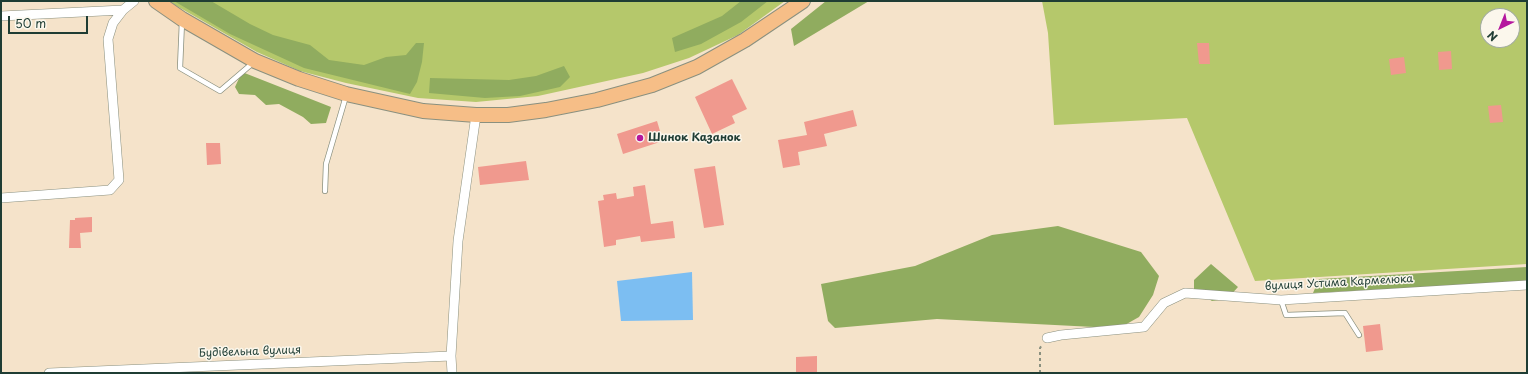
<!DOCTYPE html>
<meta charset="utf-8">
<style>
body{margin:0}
#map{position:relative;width:1528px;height:374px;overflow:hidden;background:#f5e3ca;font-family:"Playpen Sans",sans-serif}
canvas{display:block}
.frame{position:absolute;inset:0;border:2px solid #1f3d34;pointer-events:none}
.north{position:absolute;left:1480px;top:8px;width:40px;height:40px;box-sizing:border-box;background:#fbf7ec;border:1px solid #a3ada2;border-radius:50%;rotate:223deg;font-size:11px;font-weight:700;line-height:16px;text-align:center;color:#1f3d34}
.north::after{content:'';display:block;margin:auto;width:14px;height:18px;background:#b5179e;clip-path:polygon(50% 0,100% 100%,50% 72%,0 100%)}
.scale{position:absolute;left:8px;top:16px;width:80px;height:18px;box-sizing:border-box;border:2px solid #1f3d34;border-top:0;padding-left:5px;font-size:12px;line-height:14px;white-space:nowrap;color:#1f3d34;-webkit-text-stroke:3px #fbf7ec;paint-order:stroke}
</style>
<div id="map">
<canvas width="1528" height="374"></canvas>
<div class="frame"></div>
<div class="north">N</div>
<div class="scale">50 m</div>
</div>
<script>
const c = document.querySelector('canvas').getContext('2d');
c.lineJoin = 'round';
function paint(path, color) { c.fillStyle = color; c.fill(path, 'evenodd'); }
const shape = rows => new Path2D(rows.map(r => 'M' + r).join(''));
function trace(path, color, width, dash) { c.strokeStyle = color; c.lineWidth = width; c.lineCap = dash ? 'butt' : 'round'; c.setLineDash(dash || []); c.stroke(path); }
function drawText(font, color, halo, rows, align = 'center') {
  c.font = font + ' "Playpen Sans",sans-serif'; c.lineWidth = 3; c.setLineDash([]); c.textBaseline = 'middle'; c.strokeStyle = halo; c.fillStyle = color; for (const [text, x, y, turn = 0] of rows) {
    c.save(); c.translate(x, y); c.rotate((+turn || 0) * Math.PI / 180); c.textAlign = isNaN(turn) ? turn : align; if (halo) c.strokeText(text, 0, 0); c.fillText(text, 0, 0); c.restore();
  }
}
paint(shape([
 [168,1,785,1,738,35,689,58,643,73,538,96,476,102,418,98,346,83,300,71,257,52],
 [1042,1,1527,1,1527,264,1255,281,1187,118,1054,125,1048,33],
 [1488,16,1512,16,1512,40,1488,40]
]), '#b5c86b');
paint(shape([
 [174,1,211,1,250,24,273,35,310,45,329,60,364,65,386,57,406,55,416,43,424,43,422,62,417,82,410,94,304,68,230,34],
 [741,1,768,1,741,22,701,44,675,52,672,38,722,16],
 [826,1,869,1,794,46,791,29],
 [564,66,570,77,560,87,520,96,485,98,429,93,430,78,509,80,536,76],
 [242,72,331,107,326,123,311,124,303,117,279,104,266,105,255,95,239,94,235,87],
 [1058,226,1141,252,1159,276,1153,295,1139,317,1123,326,1094,327,937,319,835,328,828,321,821,284,915,266,992,235],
 [1211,264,1238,287,1227,299,1212,301,1194,290,1194,280],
 [1527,267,1527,282,1313,293,1319,279]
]), '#90ac5f');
paint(shape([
 [692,272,693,320,621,321,617,281]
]), '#7cbef2');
paint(shape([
 [1197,43,1209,43,1210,64,1199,64],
 [1451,51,1452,69,1439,70,1438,52],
 [1404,57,1406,73,1391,75,1389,59],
 [732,79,747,109,732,116,735,123,712,134,695,97],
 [1501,105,1503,122,1490,123,1488,106],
 [853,110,857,126,824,134,827,146,798,152,800,165,783,168,778,140,807,135,804,122],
 [657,121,663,141,623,154,617,134],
 [206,143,220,143,221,164,207,165],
 [526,161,529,180,480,185,478,167],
 [715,166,724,225,704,228,694,169],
 [645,185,651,224,673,221,675,238,641,242,640,236,616,240,616,245,604,247,598,201,604,200,603,195,616,193,617,199,634,196,633,187],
 [92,217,92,232,80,233,81,248,69,248,70,220,75,220,75,218],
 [1380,324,1383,350,1366,352,1363,326],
 [817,356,817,373,796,373,796,357]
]), '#f0998e');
const lane = shape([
 [182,21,180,68,220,91,254,62],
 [325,191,326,164,346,96],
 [1281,300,1286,315,1345,313,1359,335]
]);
const street = shape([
 [1,16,123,10,134,1],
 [1,198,110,190,119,180,108,39,113,23,123,10],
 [1047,338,1061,335,1144,327,1164,303,1185,293,1281,300,1527,285],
 [49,373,451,356],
 [452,373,451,356,458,241,476,115]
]);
const primary = shape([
 [156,1,182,19,255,61,299,79,346,94,423,111,476,115,508,115,546,110,597,100,652,85,697,67,745,40,803,1]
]);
trace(lane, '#8a907f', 6);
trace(street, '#8a907f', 10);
trace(primary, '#8a907f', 16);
trace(shape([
 [1040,373,1040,348,1042,345]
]), '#8a907f', 2, [3, 3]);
trace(lane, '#fff', 4.5);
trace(street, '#fff', 9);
trace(primary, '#f6be87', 14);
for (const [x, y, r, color] of [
 [640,138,4,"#b5179e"]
]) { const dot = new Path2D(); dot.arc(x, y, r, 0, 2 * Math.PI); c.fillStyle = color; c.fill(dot); trace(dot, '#fbf7ec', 1.5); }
drawText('bold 11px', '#1f3d34', '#fbf7ec', [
 ["Шинок Казанок",648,138]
], 'left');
drawText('11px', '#1f3d34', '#fbf7ec', [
 ["вулиця Устима Кармелюка",1339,283,-3],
 ["Будівельна вулиця",250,352,-2]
]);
</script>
